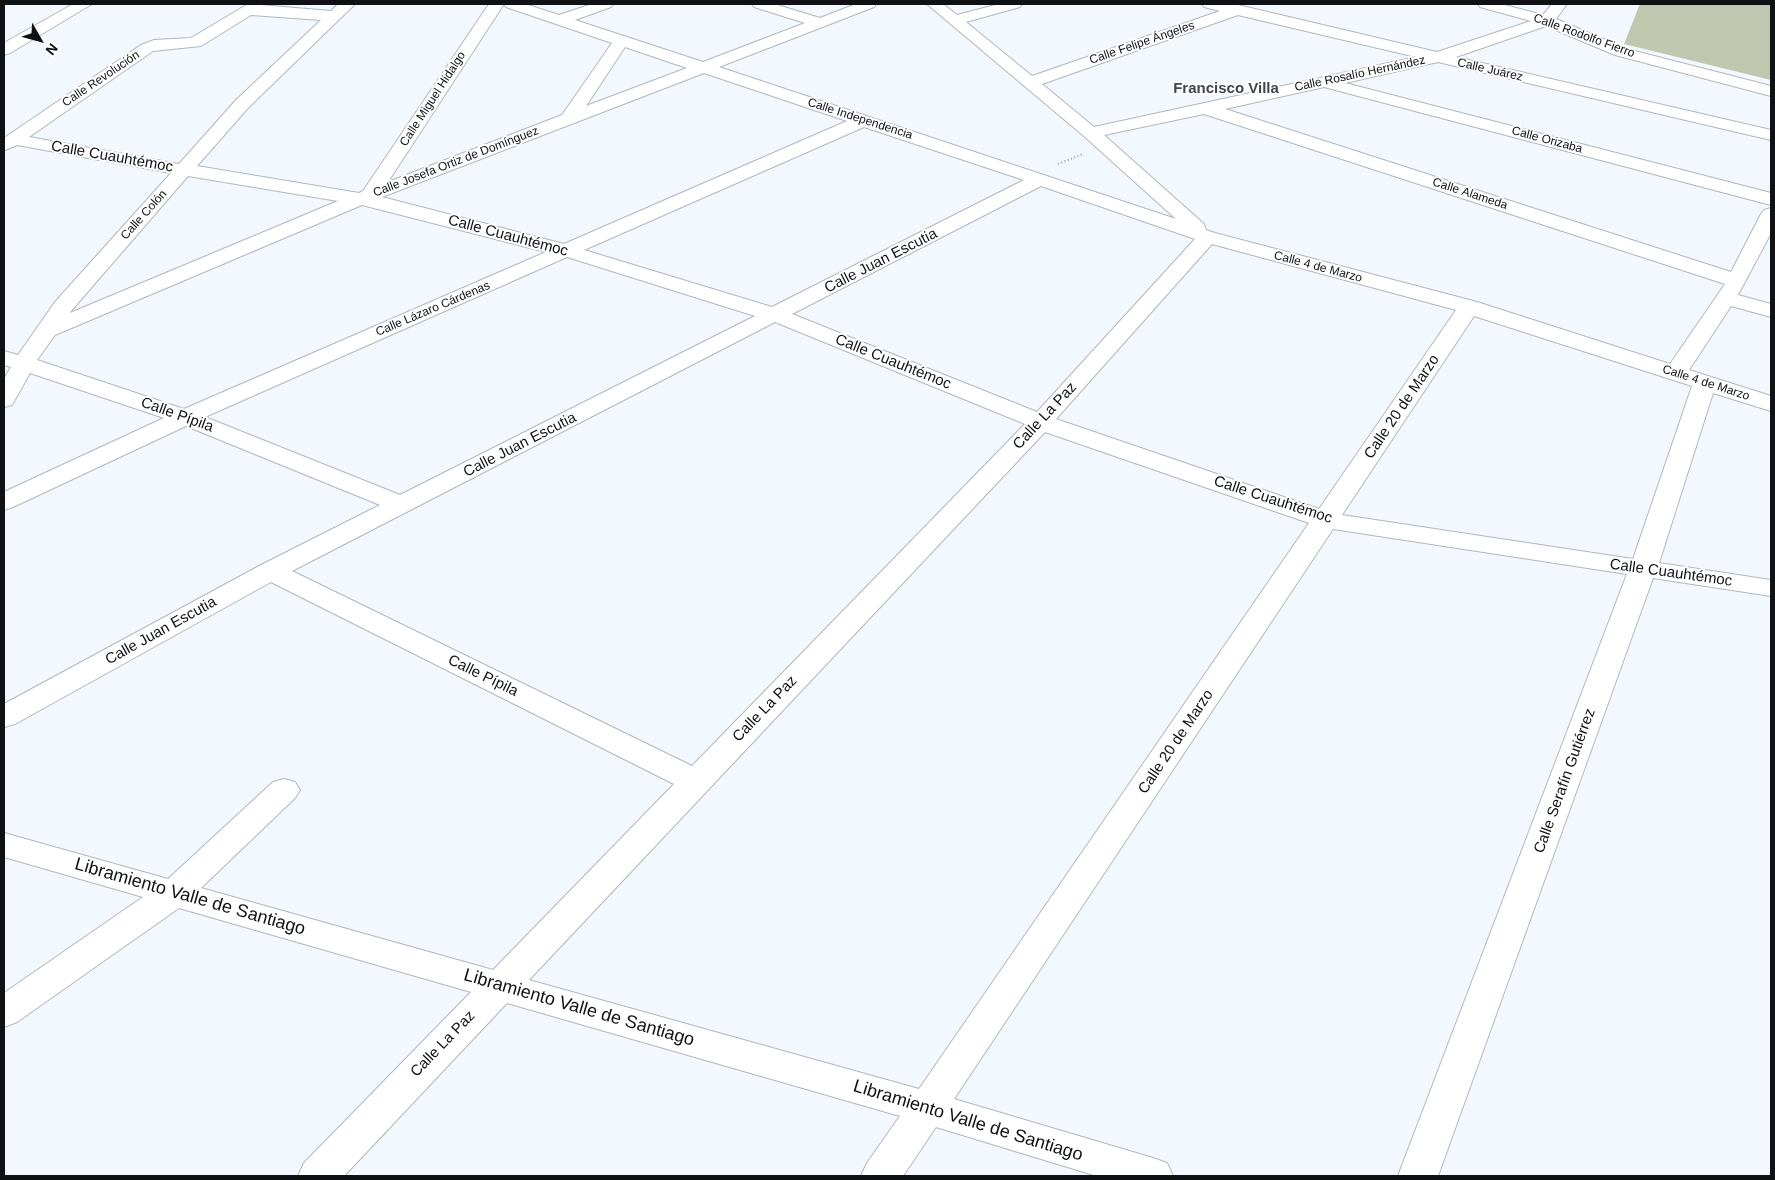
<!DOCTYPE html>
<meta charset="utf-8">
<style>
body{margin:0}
#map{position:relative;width:1775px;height:1180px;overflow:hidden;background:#f3f7fe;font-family:Helvetica,sans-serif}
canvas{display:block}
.frame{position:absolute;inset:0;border:5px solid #0f1114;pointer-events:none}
.north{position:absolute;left:15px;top:15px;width:50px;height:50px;-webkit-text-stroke:4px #fff;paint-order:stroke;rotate:128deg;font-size:14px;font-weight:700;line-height:20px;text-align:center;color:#0f1114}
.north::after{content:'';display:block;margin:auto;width:18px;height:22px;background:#0f1114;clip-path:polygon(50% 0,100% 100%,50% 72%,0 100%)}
</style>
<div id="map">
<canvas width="1775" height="1180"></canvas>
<div class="frame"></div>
<div class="north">N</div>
</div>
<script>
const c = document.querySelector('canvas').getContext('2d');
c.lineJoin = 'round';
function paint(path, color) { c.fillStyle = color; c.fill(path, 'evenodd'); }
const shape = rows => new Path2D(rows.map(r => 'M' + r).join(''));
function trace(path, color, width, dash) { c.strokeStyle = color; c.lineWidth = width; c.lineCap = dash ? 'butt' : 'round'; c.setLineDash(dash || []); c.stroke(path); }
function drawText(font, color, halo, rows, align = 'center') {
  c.font = font + ' Helvetica,sans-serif'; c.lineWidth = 4; c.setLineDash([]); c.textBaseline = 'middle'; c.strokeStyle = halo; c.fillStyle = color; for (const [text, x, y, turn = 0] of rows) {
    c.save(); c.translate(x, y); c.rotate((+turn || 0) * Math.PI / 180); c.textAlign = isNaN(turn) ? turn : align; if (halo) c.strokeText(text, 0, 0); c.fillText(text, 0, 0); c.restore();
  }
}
paint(shape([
 [1640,4,1771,4,1771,80,1624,44]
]), '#c0c7af');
const minor = shape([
 [73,4,92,4,10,53,4,55,4,43,73,4],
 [248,4,331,11,338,4,355,4,248,108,197,166,359,193,363,191,489,4,525,4,559,15,592,4,613,4,611,7,575,20,703,62,805,23,754,7,752,4,774,4,820,18,856,4,876,4,874,7,719,67,1176,219,1085,137,927,4,943,4,957,15,999,4,1022,4,1020,7,966,22,1032,76,1220,11,1204,7,1202,4,1238,5,1437,52,1531,21,1480,7,1478,4,1501,4,1543,15,1552,4,1567,4,1556,19,1627,49,1771,86,1771,96,1615,55,1546,26,1456,57,1771,130,1771,140,1438,62,1345,83,1771,193,1771,205,1324,87,1225,109,1731,272,1761,214,1764,210,1771,208,1771,233,1738,295,1771,304,1771,317,1731,306,1689,370,1771,396,1771,411,1713,393,1659,563,1771,580,1771,596,1653,578,1438,1176,1398,1176,1627,574,1333,529,954,1099,1153,1158,1167,1163,1173,1176,1097,1176,936,1127,903,1176,861,1176,867,1163,900,1116,507,1003,344,1176,298,1176,304,1163,471,992,179,908,17,1022,4,1027,4,993,143,897,4,857,4,833,168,879,273,782,284,779,295,782,300,790,295,798,201,888,493,970,674,784,271,582,15,724,4,727,4,704,261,565,380,505,186,426,13,507,4,510,4,492,164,418,30,373,12,405,4,407,4,379,11,367,4,365,4,351,18,355,55,302,171,173,17,145,5,150,4,138,141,45,154,40,191,38,248,4],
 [504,4,506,7,612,43,562,115,388,182,504,4],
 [251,15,321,20,236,100,179,164,29,137,153,51,201,46,251,15],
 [1238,15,1416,57,1094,127,1042,84,1238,15],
 [625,47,687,68,586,106,625,47],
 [704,73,847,121,564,244,382,197,704,73],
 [1204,114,1725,284,1670,364,1477,302,1215,233,1206,230,1204,224,1104,135,1204,114],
 [864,127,1024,180,772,307,584,250,864,127],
 [188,176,338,201,70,313,71,311,188,176],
 [1041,186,1195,239,1037,412,792,314,1041,186],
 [362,205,546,252,184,409,37,360,55,335,362,205],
 [1212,244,1456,310,1319,509,1056,419,1212,244],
 [567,257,755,316,400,495,205,417,567,257],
 [1474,316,1692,386,1633,559,1342,515,1474,316],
 [775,322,1025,424,692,766,292,571,775,322],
 [1045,432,1309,523,919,1089,529,980,1045,432]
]);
trace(minor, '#b2b7be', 2);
trace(shape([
 [1058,164,1083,154]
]), '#999ca1', 2, [1, 2.5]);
paint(minor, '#fff');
drawText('12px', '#0f1114', '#fff', [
 ["Calle Rodolfo Fierro",1584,36,20],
 ["Calle Felipe Ángeles",1142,43,-19],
 ["Calle Juárez",1490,70,13],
 ["Calle Rosalío Hernández",1360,74,-12],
 ["Calle Revolución",101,79,-34],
 ["Calle Miguel Hidalgo",433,99,-57],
 ["Calle Independencia",860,119,18],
 ["Calle Orizaba",1547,140,15],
 ["Calle Josefa Ortiz de Domínguez",456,162,-21],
 ["Calle Alameda",1470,194,18],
 ["Calle Colón",144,215,-48],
 ["Calle 4 de Marzo",1318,267,15],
 ["Calle Lázaro Cárdenas",433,309,-23],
 ["Calle 4 de Marzo",1706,383,18]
]);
drawText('bold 15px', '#41454c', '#fff', [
 ["Francisco Villa",1226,89]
]);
drawText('15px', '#0f1114', '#fff', [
 ["Calle Cuauhtémoc",112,157,10],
 ["Calle Cuauhtémoc",508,236,15],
 ["Calle Juan Escutia",881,261,-27],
 ["Calle Cuauhtémoc",893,362,22],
 ["Calle 20 de Marzo",1402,407,-56],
 ["Calle Pípila",177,415,20],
 ["Calle La Paz",1045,416,-47],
 ["Calle Juan Escutia",520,445,-27],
 ["Calle Cuauhtémoc",1273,500,18],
 ["Calle Cuauhtémoc",1671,573,8],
 ["Calle Juan Escutia",161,631,-29],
 ["Calle Pípila",483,676,26],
 ["Calle La Paz",765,709,-46],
 ["Calle 20 de Marzo",1176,742,-56],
 ["Calle Serafín Gutiérrez",1565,781,-70],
 ["Calle La Paz",443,1044,-46]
]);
drawText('18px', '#0f1114', '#fff', [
 ["Libramiento Valle de Santiago",190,897,16],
 ["Libramiento Valle de Santiago",579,1008,16],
 ["Libramiento Valle de Santiago",968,1121,17]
]);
</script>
